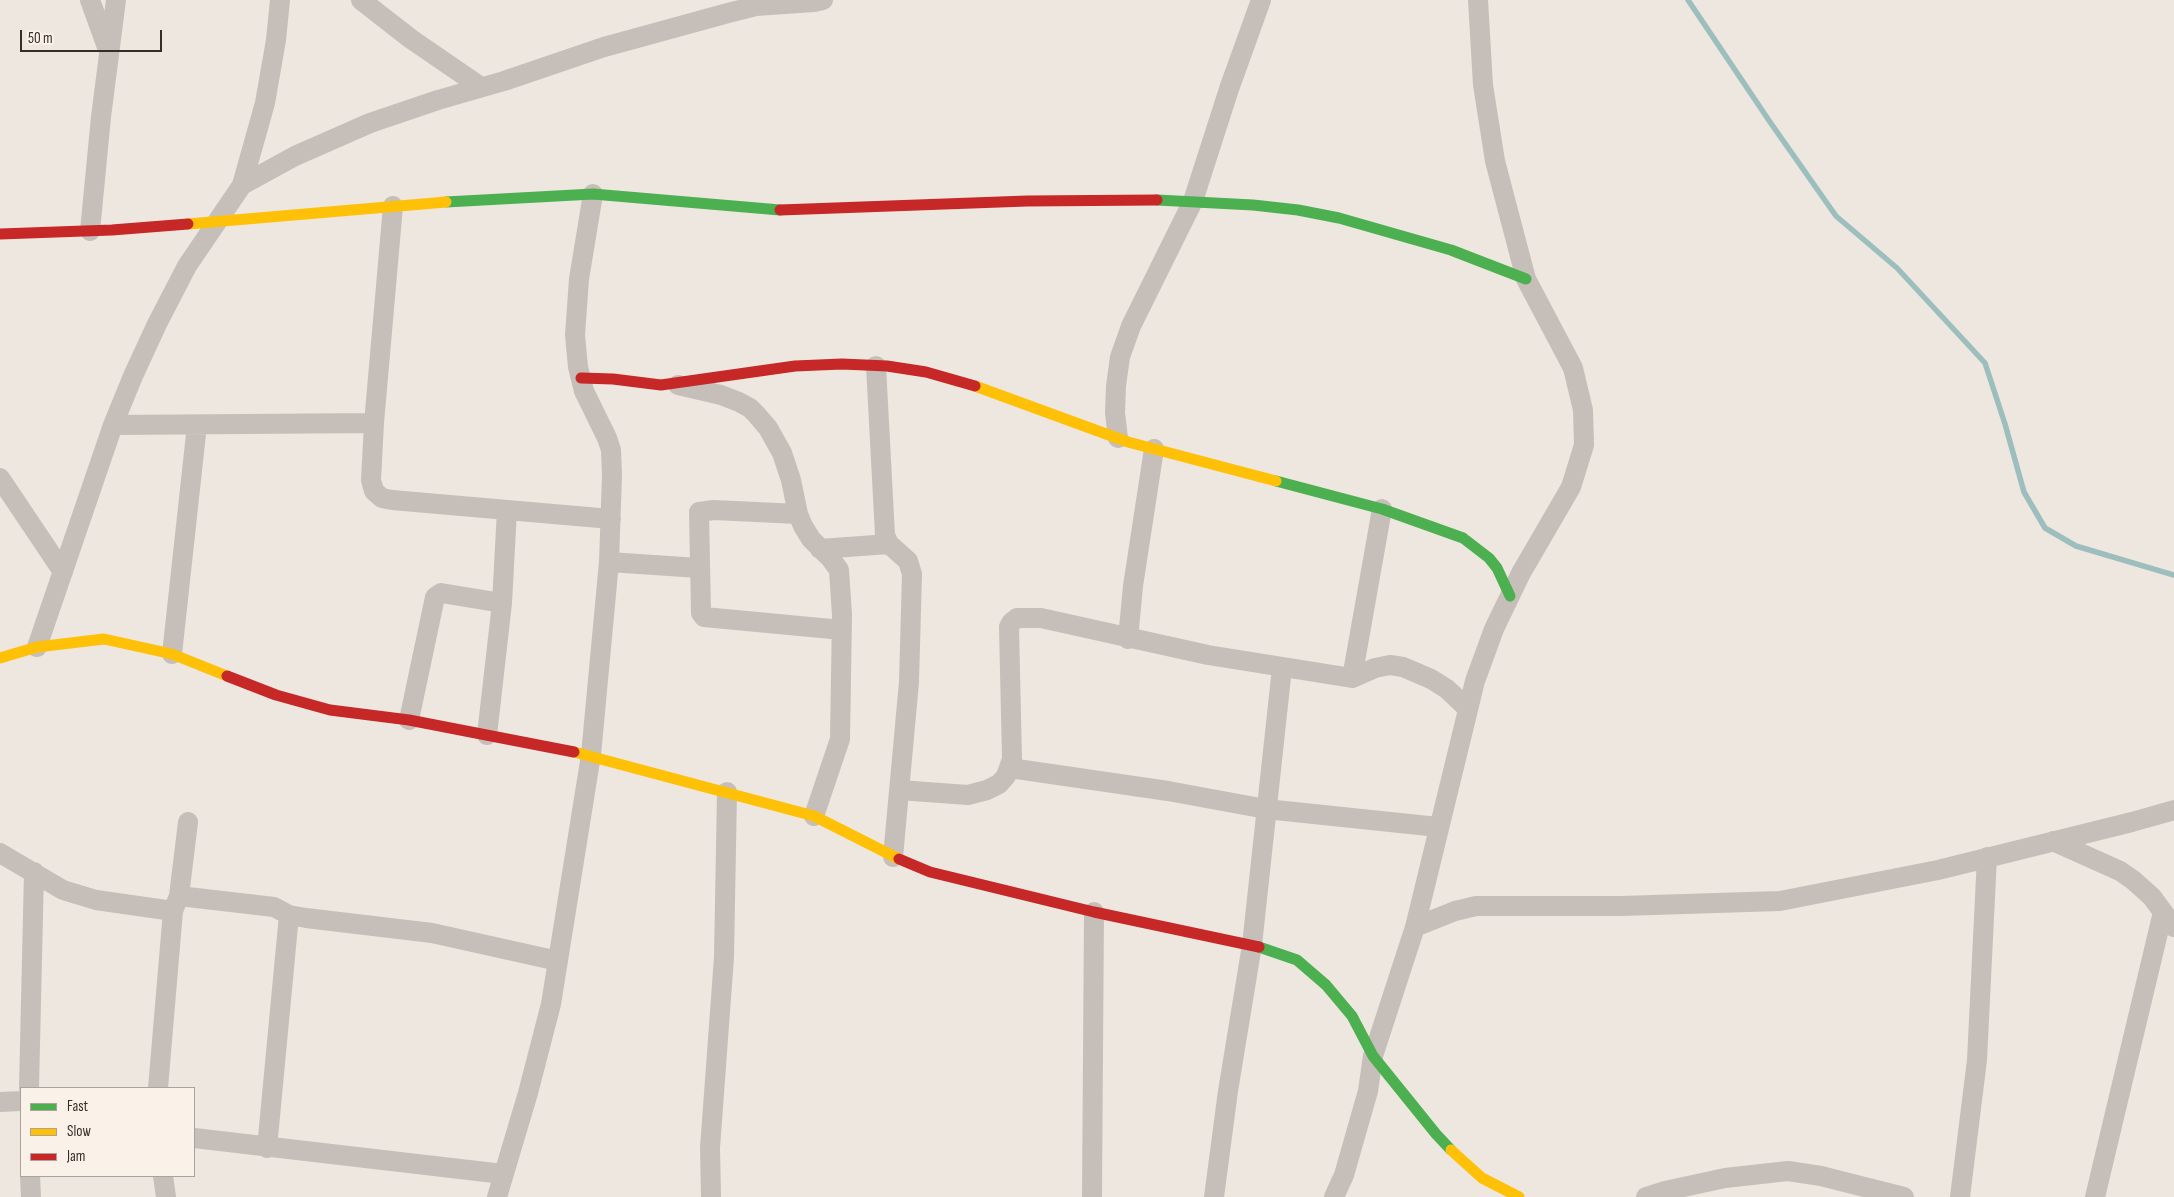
<!DOCTYPE html>
<style>
body{margin:0}
#map{position:relative;width:2174px;height:1197px;overflow:hidden;background:#ede7e0;font-family:"Sofia Sans Condensed",sans-serif}
canvas{display:block}
.legend{position:absolute;left:20px;top:1087px;width:175px;height:90px;box-sizing:border-box;background:#faf1e8;border:1px solid #aca29b;margin:0;padding:6px 9px;list-style:none;font-size:15px;color:#372c28}
.legend li{display:flex;align-items:center;gap:10px;height:25px}
.legend b{width:25px;border:1px solid #aca29b}
.scale{position:absolute;left:20px;top:30px;width:142px;height:22px;box-sizing:border-box;border:2px solid #372c28;border-top:0;padding-left:6px;font-size:15px;line-height:18px;white-space:nowrap;color:#372c28;-webkit-text-stroke:4px #faf1e8;paint-order:stroke}
</style>
<div id="map">
<canvas width="2174" height="1197"></canvas>
<ul class="legend">
<li><b style="height:6px;background:#4caf50"></b>Fast</li>
<li><b style="height:6px;background:#ffc107"></b>Slow</li>
<li><b style="height:6px;background:#c62828"></b>Jam</li>
</ul>
<div class="scale">50 m</div>
</div>
<script>
const c = document.querySelector('canvas').getContext('2d');
c.lineJoin = 'round';
const shape = rows => new Path2D(rows.map(r => 'M' + r).join(''));
function trace(path, color, width, dash) { c.strokeStyle = color; c.lineWidth = width; c.lineCap = dash ? 'butt' : 'round'; c.setLineDash(dash || []); c.stroke(path); }
trace(shape([
 [1688,0,1770,122,1836,216,1897,268,1985,363,2005,424,2024,492,2045,528,2076,546,2174,575]
]), '#9cbfbe', 5.5);
trace(shape([
 [90,0,107,47],
 [361,0,411,39,481,87],
 [242,185,295,156,370,123,438,100,504,81,604,47,728,13,756,6,814,2,823,0],
 [393,206,374,423,371,480,374,491,382,498,392,500,611,519],
 [90,231,101,117,116,0],
 [876,366,885,535,889,544,908,561,912,574,909,682,893,857],
 [678,385,721,395,739,402,750,408,756,414,768,428,782,453,791,480,798,514,803,526,811,539,831,559,839,570,842,615,840,739,814,816],
 [113,425,374,423],
 [1118,438,1115,413,1116,386,1120,357,1131,326,1193,201,1229,89,1261,0],
 [0,478,63,572],
 [798,514,714,510,699,512,701,613,704,617,842,630],
 [820,549,889,544],
 [609,562,699,568],
 [1128,639,1133,586,1154,449],
 [37,647,113,425,133,376,157,324,187,266,242,185,265,103,276,40,280,0],
 [172,654,197,425],
 [1352,678,1382,509],
 [409,720,435,597,441,593,502,603],
 [487,735,502,603,507,510],
 [1010,768,1168,791,1266,809,1438,827],
 [899,790,968,795,987,790,999,784,1006,776,1012,759,1009,627,1011,623,1017,618,1041,618,1208,655,1352,678,1375,668,1390,665,1403,667,1431,679,1447,689,1468,709],
 [2053,841,2120,871,2133,880,2152,897,2174,927],
 [0,853,63,890,96,900,173,911],
 [179,896,274,907,289,915,306,918,432,933,558,961],
 [1415,927,1455,911,1476,906,1621,906,1780,901,1938,870,2132,822,2174,810],
 [29,1088,34,872],
 [158,1088,173,911,179,896,188,822],
 [0,1102,21,1101],
 [194,1138,503,1174],
 [267,1148,289,915],
 [30,1176,31,1197],
 [163,1176,166,1197],
 [497,1197,528,1093,551,1004,591,755,609,562,612,475,611,450,607,438,584,391,578,367,575,335,579,279,593,194],
 [711,1197,710,1148,724,957,727,792],
 [1092,1197,1094,912],
 [1214,1197,1228,1091,1252,945,1282,668],
 [1334,1197,1344,1175,1368,1091,1373,1056,1415,927,1475,681,1494,629,1521,573,1571,487,1584,445,1583,410,1573,368,1526,279,1495,161,1483,85,1478,0],
 [1646,1197,1665,1191,1725,1178,1788,1171,1821,1176,1904,1197],
 [1960,1197,1977,1060,1987,857],
 [2095,1197,2163,912]
]), '#c6bfb9', 20);
trace(shape([
 [1157,200,1253,205,1298,210,1339,218,1451,250,1526,279],
 [446,202,593,194,780,210],
 [1276,481,1382,509,1463,538,1489,558,1497,568,1510,596],
 [1259,947,1297,960,1326,985,1352,1016,1373,1056,1436,1134,1451,1150]
]), '#4caf50', 11);
trace(shape([
 [188,224,446,202],
 [975,386,1128,442,1276,481],
 [0,658,37,647,104,639,172,654,227,676],
 [574,752,814,816,899,859],
 [1451,1150,1482,1178,1519,1197]
]), '#ffc107', 11);
trace(shape([
 [780,210,1027,201,1157,200],
 [0,234,112,230,188,224],
 [581,378,613,379,661,385,795,366,842,364,887,366,926,372,975,386],
 [227,676,276,695,330,710,409,720,574,752],
 [899,859,930,872,1094,912,1259,947]
]), '#c62828', 11);
</script>
